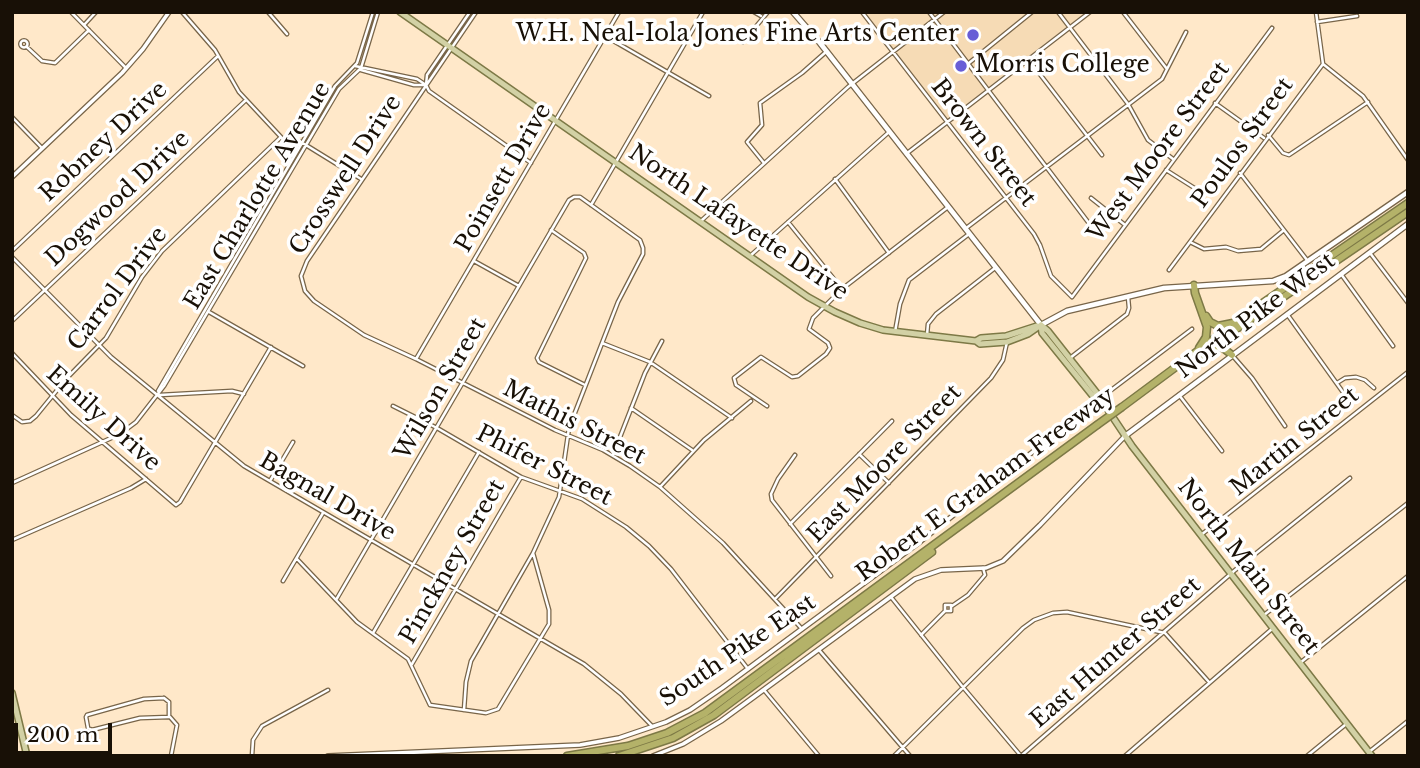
<!DOCTYPE html>
<style>
body{margin:0}
#map{position:relative;width:1420px;height:768px;overflow:hidden;background:#ffe8c9;font-family:"Libre Baskerville",serif}
canvas{display:block}
.frame{position:absolute;inset:0;border:14px solid #181006;pointer-events:none}
.scale{position:absolute;left:14px;top:723px;width:98px;height:32px;box-sizing:border-box;border:4px solid #181006;border-top:0;padding-left:9px;font-size:21px;line-height:24px;white-space:nowrap;color:#181006;-webkit-text-stroke:5px #fff;paint-order:stroke}
</style>
<div id="map">
<canvas width="1420" height="768"></canvas>
<div class="frame"></div>
<div class="scale">200 m</div>
</div>
<script>
const c = document.querySelector('canvas').getContext('2d');
c.lineJoin = 'round';
function paint(path, color) { c.fillStyle = color; c.fill(path, 'evenodd'); }
const shape = rows => new Path2D(rows.map(r => 'M' + r).join(''));
function trace(path, color, width, dash) { c.strokeStyle = color; c.lineWidth = width; c.lineCap = dash ? 'butt' : 'round'; c.setLineDash(dash || []); c.stroke(path); }
function drawText(font, color, halo, rows, align = 'center') {
  c.font = font + ' "Libre Baskerville",serif'; c.lineWidth = 7; c.setLineDash([]); c.textBaseline = 'middle'; c.strokeStyle = halo; c.fillStyle = color; for (const [text, x, y, turn = 0] of rows) {
    c.save(); c.translate(x, y); c.rotate((+turn || 0) * Math.PI / 180); c.textAlign = isNaN(turn) ? turn : align; if (halo) c.strokeText(text, 0, 0); c.fillText(text, 0, 0); c.restore();
  }
}
paint(shape([
 [865,12,1086,12,947,119]
]), '#f6dbb5');
const minor = shape([
 [71,12,125,67],
 [182,12,215,50,239,92,295,152],
 [268,12,287,34],
 [476,12,307,261,301,276,305,291,314,301,364,335,416,359,555,430,603,450,630,466,660,487,723,543,802,629],
 [754,12,761,16],
 [862,12,1034,234,1040,245,1051,276,1072,297,1272,28],
 [929,12,1088,222],
 [1058,12,1128,104,1148,140,1173,159],
 [1123,12,1167,69],
 [1316,12,1323,64,1363,96,1408,160],
 [1317,22,1357,16],
 [84,25,96,12],
 [605,36,709,96],
 '20.5 44a3.5 3.5 0 1 1 7 0a3.5 3.5 0 1 1-7 0Z',
 [743,42,768,12],
 [27,47,42,61,55,63,89,30],
 [1029,60,1102,155],
 [969,63,1032,12],
 [355,66,417,79,426,85,429,91,531,163],
 [361,70,414,85,426,85],
 [426,85,427,75,470,12],
 [1215,103,1264,138],
 [12,117,41,147],
 [1268,135,1283,153,1289,155,1368,102],
 [301,142,361,179],
 [906,154,1090,12],
 [764,163,747,142,762,125,760,103,802,73,827,51],
 [1166,170,1196,189],
 [1240,173,1307,260],
 [835,179,889,253],
 [1091,198,1125,225],
 [591,205,703,12],
 [701,221,848,87,944,12],
 [788,222,842,289],
 [965,229,1162,79,1186,32],
 [551,230,584,253,586,258,537,358,539,362,585,385],
 [1190,242,1204,249,1226,247,1238,251,1261,249,1284,230],
 [12,251,218,56],
 [1370,253,1408,303],
 [750,256,889,132],
 [12,257,111,357,244,466,584,664,621,694,652,726],
 [474,261,519,286],
 [1169,270,1323,64],
 [1341,274,1393,346],
 [209,312,303,366],
 [1287,314,1350,402],
 [12,321,246,100],
 [895,332,900,304,909,280,969,234],
 [927,335,928,324,936,314,995,268],
 [602,343,650,362,732,418],
 [12,353,71,415,176,505,180,502,271,347],
 [1232,355,1252,378,1285,426],
 [1070,358,1127,314,1129,308,1128,297],
 [416,359,619,12],
 [1337,383,1345,378,1356,377,1365,380,1374,388],
 [158,391,335,86,357,63,373,12],
 [160,395,232,391,244,394],
 [1179,395,1222,451],
 [1102,397,1192,329],
 [393,406,437,428,521,477,582,499,626,527,649,546,671,569,748,669],
 [767,406,736,385,734,378,761,357,792,377,798,376,826,354,830,348,828,343,809,329,813,318,842,289,948,207],
 [631,408,692,450],
 [12,415,22,422,30,421,36,416,67,378,106,338,142,277,162,251,281,137],
 [859,454,889,483],
 [613,455,645,373,662,341],
 [795,455,778,479,771,494,772,500,831,576],
 [270,481,293,442],
 [12,483,120,434,136,422,164,386,339,89,361,68,378,12],
 [660,487,704,440,751,401],
 [790,524,892,421],
 [1201,535,1408,372],
 [12,540,131,488,146,479],
 [297,559,357,622,408,659,430,705,486,713,498,709,549,624,549,610,533,553,559,497,569,428,618,302,643,254,643,248,640,240,580,197,574,197,569,200,336,600],
 [283,581,323,513],
 [891,597,962,686,1021,756],
 [775,599,991,378,1003,360,1007,342],
 [952,606,968,595,985,575,983,568],
 [1264,615,1408,503],
 [373,633,479,452],
 [921,635,945,611,945,605,951,605,951,611,945,611],
 [819,650,910,756],
 [1300,663,1408,576],
 [412,664,521,477],
 [764,690,819,756],
 [164,698,169,702,169,717,140,718,92,730,88,728,86,717,87,715,144,699,164,698],
 [464,710,466,682,471,661,533,553],
 [170,717,177,725,171,756],
 [1369,752,1408,721],
 [252,756,253,740,262,726,328,690],
 [894,756,1023,628,1034,620,1053,613,1067,612,1165,633,1209,682],
 [1021,756,1234,571,1350,478],
 [1125,756,1273,628],
 [1307,756,1345,725]
]);
const tertiary = shape([
 [12,177,122,73,143,49,169,12],
 [328,756,580,745,619,738,666,722,690,710,722,688,921,541,1099,399],
 [653,756,683,744,721,721,915,579,941,570,986,568,1003,561,1040,525,1125,436]
]);
const secondary = shape([
 [793,12,820,43,1041,325,1067,311,1164,288,1273,281,1286,276,1408,192],
 [1125,436,1408,224]
]);
const primary = shape([
 [400,12,808,297,835,312,860,323,883,330,976,341,980,344,1007,342,1028,334,1041,325],
 [1041,325,1048,331,1096,392,1132,446,1372,756],
 [1041,326,1042,333,1092,395,1099,399],
 [976,341,981,338,1006,336,1037,326],
 [12,693,27,756]
]);
const motorway = shape([
 [1194,285,1195,293,1207,327,1206,337,1199,348],
 [1206,316,1210,322,1218,326,1233,323],
 [1207,349,1408,212],
 [1197,357,1218,347,1223,348,1232,355],
 [1122,407,1254,309,1408,203],
 [567,756,628,746,667,733,705,713,1097,425],
 [619,756,673,738,714,715,932,552]
]);
trace(minor, '#786549', 5);
trace(tertiary, '#786549', 6);
trace(secondary, '#786549', 7);
trace(primary, '#7d7946', 8);
trace(motorway, '#7d7946', 9);
trace(minor, '#fff', 2.5);
trace(tertiary, '#fff', 3.5);
trace(secondary, '#fff', 4.5);
trace(primary, '#d2d1a5', 5);
trace(motorway, '#b4b269', 6);
const motorwayBridge = shape([
 [1097,425,1122,407]
]);
trace(motorwayBridge, '#7d7946', 9, []);
trace(motorwayBridge, '#b4b269', 6);
for (const [x, y, r, color] of [
 [973,35,7,"#685dd6"],
 [961,66,7,"#685dd6"]
]) { const dot = new Path2D(); dot.arc(x, y, r, 0, 2 * Math.PI); c.fillStyle = color; c.fill(dot); trace(dot, '#fff', 2.5); }
drawText('23px', '#181006', '#fff', [
 ["W.H. Neal-Iola Jones Fine Arts Center",959,35],
 ["Morris College",975,66,"left"]
], 'right');
drawText('23px', '#181006', '#fff', [
 ["Robney Drive",104,142,-43],
 ["Brown Street",983,143,52],
 ["Poulos Street",1243,143,-54],
 ["West Moore Street",1159,152,-53],
 ["Crosswell Drive",346,175,-57],
 ["Poinsett Drive",504,178,-60],
 ["East Charlotte Avenue",258,196,-59],
 ["Dogwood Drive",118,199,-43],
 ["North Lafayette Drive",738,223,34],
 ["Carrol Drive",118,289,-53],
 ["North Pike West",1256,316,-37],
 ["Wilson Street",441,389,-60],
 ["Emily Drive",103,419,42],
 ["Mathis Street",574,423,27],
 ["Martin Street",1295,442,-39],
 ["East Moore Street",885,464,-46],
 ["Phifer Street",544,466,27],
 ["Robert E Graham Freeway",986,485,-36],
 ["Bagnal Drive",327,497,30],
 ["Pinckney Street",453,562,-60],
 ["North Main Street",1248,567,52],
 ["South Pike East",738,651,-34],
 ["East Hunter Street",1116,653,-41]
]);
</script>
